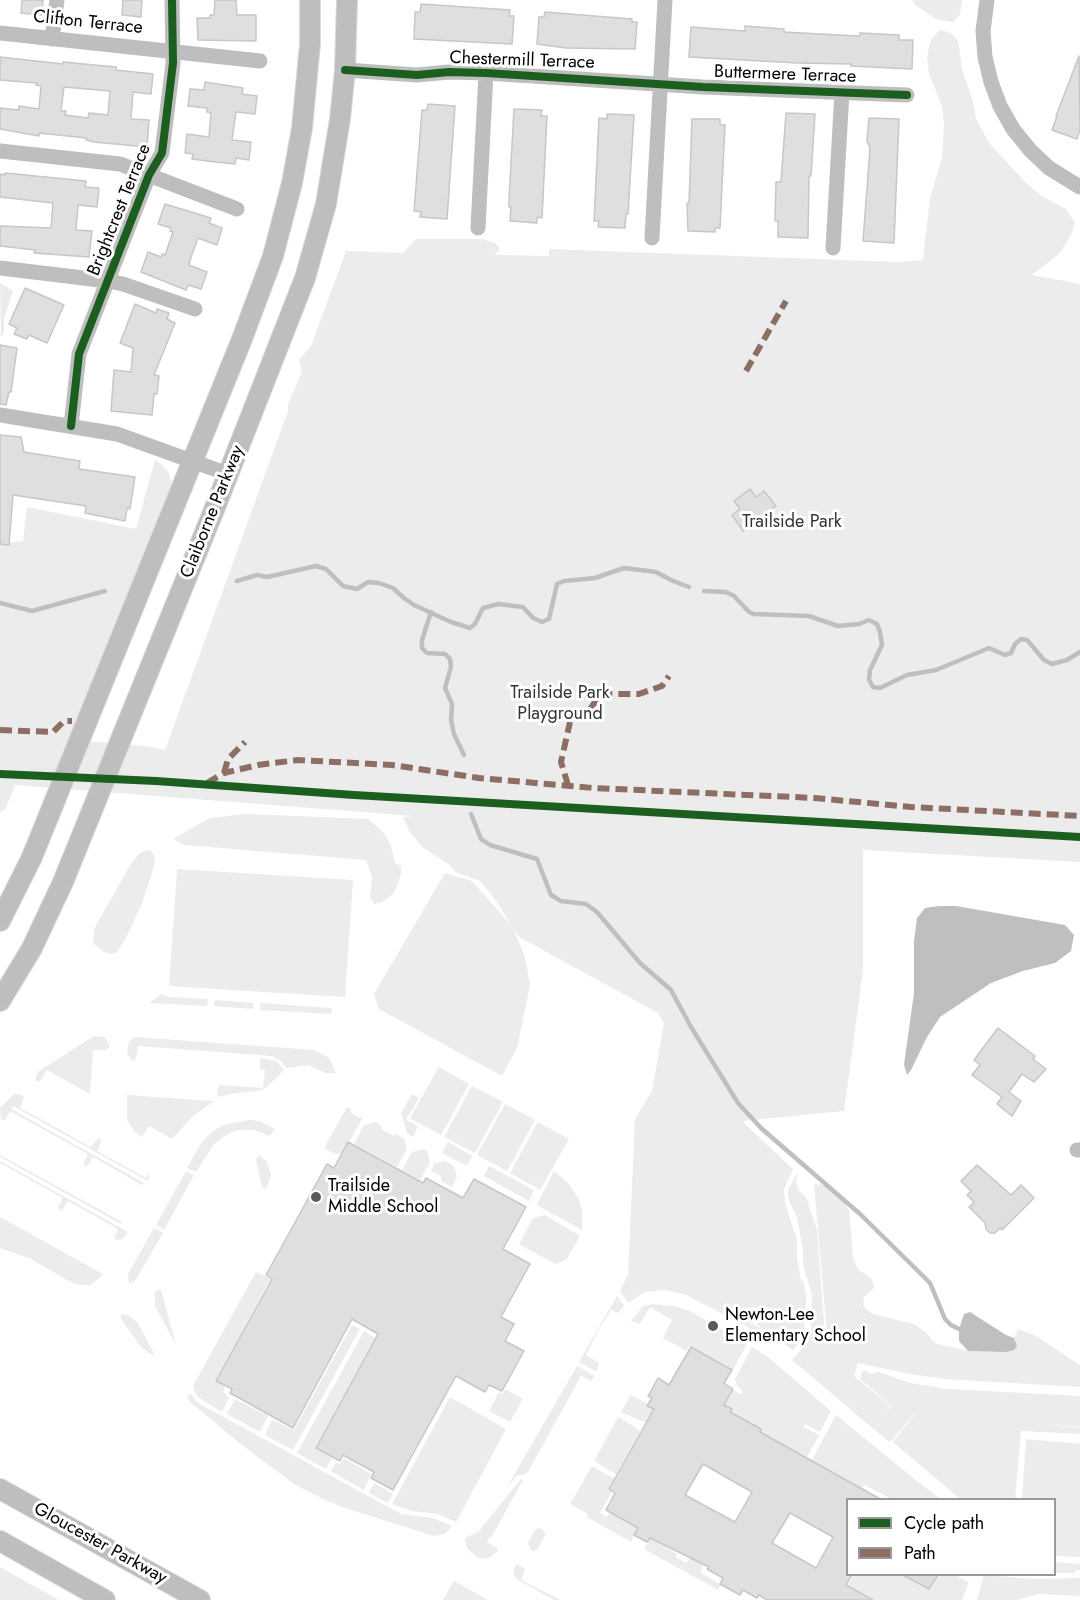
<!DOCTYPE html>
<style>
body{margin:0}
#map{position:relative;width:1080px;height:1600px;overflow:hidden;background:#fff;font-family:Jost,sans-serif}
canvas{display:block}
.legend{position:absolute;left:846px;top:1498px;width:210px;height:78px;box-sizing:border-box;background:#fff;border:2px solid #999;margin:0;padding:8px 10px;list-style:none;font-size:18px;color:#000}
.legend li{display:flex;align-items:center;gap:12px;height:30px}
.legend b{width:30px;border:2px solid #999}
</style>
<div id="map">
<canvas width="1080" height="1600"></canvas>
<ul class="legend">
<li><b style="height:8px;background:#1b5e20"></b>Cycle path</li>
<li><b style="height:8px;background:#8d6e63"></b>Path</li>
</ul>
</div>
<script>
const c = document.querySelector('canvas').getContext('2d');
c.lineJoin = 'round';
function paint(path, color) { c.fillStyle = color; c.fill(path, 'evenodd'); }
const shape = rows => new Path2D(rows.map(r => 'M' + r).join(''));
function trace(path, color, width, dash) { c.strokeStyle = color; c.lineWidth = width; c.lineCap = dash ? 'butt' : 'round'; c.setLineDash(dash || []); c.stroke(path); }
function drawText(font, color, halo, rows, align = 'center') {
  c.font = font + ' Jost,sans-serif'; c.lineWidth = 6; c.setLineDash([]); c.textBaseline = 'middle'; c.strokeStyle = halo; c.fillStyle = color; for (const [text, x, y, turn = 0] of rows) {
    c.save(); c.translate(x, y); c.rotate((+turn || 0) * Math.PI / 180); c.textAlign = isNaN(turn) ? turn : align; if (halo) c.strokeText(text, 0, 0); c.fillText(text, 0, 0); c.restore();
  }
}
paint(shape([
 [913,0,962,0,960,15,953,22,936,19,914,4],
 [940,30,951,33,958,41,963,73,973,101,976,119,989,143,1025,182,1042,196,1066,209,1075,223,1071,235,1060,253,1032,275,1080,284,1080,862,863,850,863,971,844,1111,742,1121,793,1169,784,1189,785,1203,797,1240,797,1256,801,1281,803,1280,806,1296,804,1336,793,1350,749,1319,752,1311,748,1320,772,1337,769,1342,744,1325,684,1294,663,1290,645,1292,628,1303,620,1291,628,1275,635,1119,652,1091,664,1023,658,1013,519,937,514,930,525,957,530,985,517,1048,502,1076,379,1009,374,994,445,873,472,881,511,925,497,902,480,881,455,872,451,866,422,847,409,831,403,817,413,816,15,785,5,810,0,812,0,543,23,541,27,507,136,529,155,460,162,465,169,473,172,485,169,496,72,740,145,746,165,750,288,411,288,404,302,372,299,360,311,346,346,251,403,253,416,239,482,239,495,243,500,249,495,255,549,256,549,249,899,262,923,260,930,198,942,157,944,124,942,106,929,74,927,57,931,39],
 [0,283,13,291,4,319,4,332,1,337],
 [246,814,368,819,384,833,391,846,395,863,401,866,401,874,397,886,393,894,382,902,374,904,370,897,372,877,366,860,185,845,173,839,210,818],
 [150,850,155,856,153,870,142,903,126,938,117,952,112,954,104,952,93,943,94,929,132,862,140,853],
 [177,869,353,880,345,997,169,986],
 [161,994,170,997,208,999,207,1006,149,1003],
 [215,1000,253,1003,253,1009,214,1006],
 [260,1003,332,1008,331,1014,260,1010],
 [94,1036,105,1037,110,1046,106,1050,93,1050,90,1094,47,1070,40,1081,36,1082,36,1075,39,1071],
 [135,1037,314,1050,329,1058,336,1073,326,1073,308,1065,287,1068,281,1061,272,1056,138,1046,136,1059,132,1061,127,1054,128,1045,131,1039],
 [260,1058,276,1061,284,1070,267,1087,258,1091,237,1093,217,1097,218,1088,220,1085,263,1088,265,1071,260,1069],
 [439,1067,469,1084,441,1135,410,1118],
 [472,1086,503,1102,475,1153,444,1137],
 [14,1094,20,1094,24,1097,20,1108,91,1147,97,1139,100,1138,101,1142,97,1151,146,1178,150,1171,148,1181,13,1106,11,1109,144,1183,142,1185,93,1157,88,1165,85,1167,83,1164,88,1154,10,1111,5,1120,1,1120,0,1108],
 [412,1094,419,1098,406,1120,418,1126,413,1137,407,1133,401,1113],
 [127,1095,212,1101,213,1102,193,1116,172,1139,149,1126,142,1137,134,1131,127,1120],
 [505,1104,535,1120,507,1171,477,1155],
 [347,1107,351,1109,350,1112,360,1118,364,1116,341,1155,338,1153,337,1155,324,1148],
 [249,1120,259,1121,275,1129,270,1136,254,1130,238,1130,229,1133,214,1144,196,1172,187,1168,202,1142,208,1135,223,1125],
 [376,1122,382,1126,381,1129,394,1136,396,1134,404,1139,407,1149,397,1167,354,1144,364,1125],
 [538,1122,569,1139,540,1190,510,1173],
 [448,1142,472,1156,467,1166,442,1153],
 [423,1149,427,1151,430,1162,420,1180,402,1170,412,1152],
 [0,1155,122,1222,121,1224,0,1157],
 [259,1155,267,1162,270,1171,271,1176,266,1189,262,1187,256,1159],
 [0,1161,128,1232,123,1239,116,1240,114,1238,118,1229,68,1201,62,1210,60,1211,58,1207,63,1198,0,1163],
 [445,1161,454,1166,457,1177,452,1187,441,1181,441,1176,431,1171,434,1164],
 [489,1166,534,1190,529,1201,484,1176],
 [186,1171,194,1175,164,1230,156,1225],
 [554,1171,569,1184,578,1198,582,1209,582,1230,537,1205],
 [798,1172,796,1183,799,1191,806,1197,817,1229,824,1323,828,1346,814,1184,829,1185,841,1195,849,1210,853,1257,858,1269,872,1279,874,1288,864,1297,863,1306,872,1314,914,1324,927,1333,934,1343,968,1351,1006,1352,1017,1346,1014,1338,1018,1329,1034,1335,1080,1365,1080,1387,945,1379,909,1374,858,1363,854,1376,891,1406,886,1413,892,1406,860,1379,863,1370,871,1374,879,1372,910,1383,948,1389,1080,1396,1080,1427,1045,1425,1080,1428,1080,1434,1021,1431,1015,1499,960,1499,893,1442,918,1410,891,1441,888,1441,792,1360,806,1344,811,1332,812,1295,803,1265,803,1250,797,1217,789,1201,788,1190],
 [545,1215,580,1236,566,1260,555,1264,519,1244,533,1218],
 [0,1217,103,1274,97,1280,90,1285,81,1285,74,1284,31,1259,0,1248],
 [154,1228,163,1233,135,1281,129,1284,128,1274],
 [256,1272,270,1279,216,1381,225,1387,223,1391,229,1398,222,1412,198,1397,194,1390,194,1384],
 [159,1289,161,1290,176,1345,155,1306,155,1292],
 [617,1296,624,1306,618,1313,611,1310,599,1329,586,1355,599,1363,597,1372,579,1362],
 [653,1304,674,1306,690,1311,747,1344,733,1370,690,1346,686,1351,663,1338,672,1320,650,1307,640,1324,631,1321,643,1306],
 [123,1314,129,1316,138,1323,155,1355,149,1353,141,1347,121,1319,121,1316],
 [352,1325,360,1329,293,1450,265,1435,272,1420,294,1430],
 [364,1331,375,1338,315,1448,332,1458,326,1469,297,1453],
 [752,1347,768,1357,831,1411,820,1432,805,1424,804,1427,819,1435,807,1457,760,1432,761,1429,730,1412,732,1409,724,1405,733,1390,741,1394,743,1391,737,1386,735,1379],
 [577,1366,595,1376,591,1381,581,1376,528,1472,524,1475,517,1475,506,1489],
 [505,1389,523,1399,510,1422,489,1411,499,1392,503,1394],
 [191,1394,198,1403,401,1514,433,1518,452,1526,445,1534,434,1536,342,1507,323,1499,294,1484,247,1449,191,1403,187,1396],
 [631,1395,648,1404,647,1406,654,1410,646,1423,621,1412],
 [450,1397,506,1429,456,1522,438,1514,411,1511,392,1504],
 [235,1399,268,1416,260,1432,227,1414],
 [836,1415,918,1482,941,1499,891,1499,865,1485,862,1488,812,1460],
 [618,1417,635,1427,640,1432,616,1474,594,1461],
 [1026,1439,1080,1444,1080,1557,1055,1556,1054,1500,1022,1499],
 [344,1458,371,1474,364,1490,331,1471,336,1462,340,1464],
 [592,1466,614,1479,608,1489,612,1492,600,1513,607,1517,609,1513,637,1528,631,1542,587,1517,588,1514,570,1504],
 [521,1479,523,1480,491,1538,489,1537,487,1542,497,1548,498,1551,487,1559,478,1558,467,1549,465,1538,478,1532],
 [374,1483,393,1494,388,1503,369,1493],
 [540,1528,546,1534,537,1550,534,1551,530,1549,528,1543,535,1530],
 [650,1538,677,1554,676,1557,686,1563,690,1558,704,1565,700,1572,721,1585,718,1590,644,1549],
 [1055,1562,1080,1564,1080,1570,1076,1570,1075,1573,1055,1573],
 [517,1564,525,1569,521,1580,561,1600,554,1600,515,1578,513,1570],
 [0,1567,59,1600,0,1600],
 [855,1574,901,1575,930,1590,939,1575,955,1575,969,1582,962,1600,875,1600,848,1585],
 [984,1575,1034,1579,1080,1578,1080,1596,1039,1594,1017,1600,977,1600],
 [454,1581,481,1596,488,1600,443,1600]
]), '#ececec');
paint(shape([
 [939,906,956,906,1065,925,1074,935,1071,951,1055,963,1023,971,991,983,940,1017,927,1037,911,1070,907,1075,904,1065,914,993,914,941,917,918,925,908],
 [970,1312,1006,1335,1014,1338,1017,1346,1014,1350,1006,1352,968,1351,959,1341,959,1329,964,1314]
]), '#bfbfbf');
trace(shape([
 [237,581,257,575,267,577,316,566,326,569,343,586,357,589,368,582,379,583,393,588,404,598,414,605,451,622,470,628,475,624,483,608,498,604,523,607,533,618,542,622,549,619,557,584,564,581,595,578,624,568,656,572,673,581,689,587],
 [704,591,726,592,734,596,749,612,754,614,809,616,838,626,859,624,869,620,877,624,880,632,882,645,870,670,869,680,873,687,880,688,907,675,936,670,989,648,1005,655,1011,653,1015,644,1021,639,1027,640,1044,660,1052,664,1067,660,1080,652],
 [0,603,32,611,105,591],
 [431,612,422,640,422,648,427,653,445,654,450,659,451,667,445,688,452,704,451,720,454,734,464,755],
 [471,814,481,839,490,845,537,859,551,895,561,901,586,904,597,912,640,963,671,990,691,1027,738,1103,761,1128,860,1214,918,1271,930,1283,945,1319,951,1325,959,1329]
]), '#bfbfbf', 4.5);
const building = shape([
 [22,0,43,0,42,15,21,13,22,0],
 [123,0,142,0,141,17,122,15,123,0],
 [215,0,236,0,237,15,256,15,256,41,198,40,197,18,210,18,210,15,214,15,215,0],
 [421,4,510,10,509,16,514,16,512,44,414,39,415,12,420,12,421,4],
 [545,12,632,19,632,22,637,22,635,49,566,48,537,44,539,17,544,17,545,12],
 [745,26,784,29,784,32,838,35,860,36,860,33,899,35,899,40,913,40,912,69,851,66,851,64,797,63,689,57,691,27,745,31,745,26],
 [1079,56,1080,130,1077,139,1052,130,1057,116,1056,116,1079,56],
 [0,57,63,64,63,62,116,67,116,70,153,74,151,94,133,92,131,119,149,120,147,147,94,142,86,140,86,138,39,133,39,136,0,129,0,108,19,110,19,106,39,109,41,86,36,85,37,83,0,80,0,57],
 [64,87,110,91,108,115,89,113,88,118,65,115,66,111,61,111,64,87],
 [205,82,243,88,242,94,257,96,255,114,236,112,232,140,251,142,249,160,236,158,235,164,216,162,192,159,193,154,185,153,187,134,209,137,211,113,207,112,207,108,188,106,190,89,204,90,205,82],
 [428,104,455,106,447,219,420,217,421,212,414,211,422,110,427,110,428,104],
 [514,109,542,110,541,116,547,116,542,218,537,217,537,223,510,221,511,207,509,207,509,199,514,109],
 [786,113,815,114,811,176,809,176,808,238,778,237,778,221,775,221,776,182,781,182,786,113],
 [607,114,634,115,628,214,626,214,625,228,598,227,599,221,594,221,599,118,607,119,607,114],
 [869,118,899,119,894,243,863,241,870,148,867,141,869,118],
 [692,119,720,119,720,125,725,125,720,228,715,228,715,232,688,231,687,203,689,203,692,119],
 [5,173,86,181,85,187,99,188,97,207,78,205,76,230,92,231,89,257,34,253,35,250,0,246,0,226,51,228,53,203,0,197,0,174,5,175,5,173],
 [165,204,211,218,209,223,222,228,217,245,198,238,190,260,189,265,207,272,201,289,188,285,186,290,141,272,148,252,161,257,162,254,165,255,173,232,170,231,171,228,158,224,165,204],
 [25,288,64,305,47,343,29,335,27,339,14,334,17,328,9,324,25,288],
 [135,304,156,313,157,309,169,313,167,319,175,323,154,375,159,376,157,394,154,394,152,415,111,411,114,370,131,372,133,348,120,343,135,304],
 [0,345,17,348,11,392,9,392,6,405,0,404,0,345],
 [0,435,21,437,24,452,80,461,79,469,135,477,130,509,127,508,125,521,85,513,86,506,13,495,9,545,0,544,0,435],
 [750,489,756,497,764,491,776,506,743,531,732,515,740,509,734,501,750,489],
 [998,1028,1035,1056,1033,1059,1046,1069,1034,1082,1022,1074,1009,1092,1021,1101,1012,1116,997,1104,1002,1097,972,1075,980,1065,974,1060,998,1028],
 [348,1142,423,1183,426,1178,463,1198,474,1179,526,1207,503,1249,530,1264,501,1317,514,1324,505,1341,524,1351,502,1391,489,1385,485,1392,456,1376,393,1490,371,1478,374,1472,343,1455,340,1461,316,1448,378,1334,352,1319,293,1428,230,1393,232,1389,216,1381,272,1279,266,1275,327,1164,334,1168,348,1142],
 [977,1165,1011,1195,1021,1185,1034,1198,1002,1230,1000,1228,995,1233,990,1233,986,1229,985,1223,969,1207,974,1202,967,1195,971,1191,961,1181,977,1165],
 [691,1347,732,1370,724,1383,733,1389,724,1405,732,1409,730,1412,761,1429,760,1432,882,1500,848,1500,848,1575,852,1575,846,1585,873,1600,767,1600,759,1595,757,1598,743,1590,740,1595,720,1584,723,1578,707,1569,709,1567,650,1538,647,1542,634,1535,638,1528,606,1510,615,1493,609,1489,654,1409,647,1406,652,1398,648,1396,658,1378,669,1385,691,1347],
 [703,1464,752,1492,735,1522,685,1495,703,1464],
 [790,1513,833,1537,816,1568,772,1543,790,1513],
 [903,1575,938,1575,929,1589,903,1575]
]);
paint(building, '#dfdfdf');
trace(building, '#c7c7c7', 1.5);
const major = shape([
 [0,921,32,857,242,339,273,256,292,183,302,128,310,44,310,0],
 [0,1001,32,948,63,882,216,505,305,278,326,204,340,119,345,70,347,0],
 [0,1489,200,1600],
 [0,1541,105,1600]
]);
trace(major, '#dbdbdb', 22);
trace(shape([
 [987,0,983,31,985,57,991,82,1000,106,1013,129,1030,150,1049,168,1080,187],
 [0,33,260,61],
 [52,39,57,0],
 [345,70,417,75,449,72,486,73,703,87,907,95],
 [0,151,120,164,237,209],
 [478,228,486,73],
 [652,238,665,0],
 [833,248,842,92],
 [0,268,108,281,123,284,195,309],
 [0,415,117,434,228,474],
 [71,426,79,354,149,175,162,153,173,63,172,0],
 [1077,1150,1080,1150]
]), '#bebebe', 15);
trace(major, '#bebebe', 20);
trace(shape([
 [746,371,786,301],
 [0,730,53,732,64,721,72,721],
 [224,773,228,759,245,742],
 [207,783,224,773,258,765,298,760,392,765,479,778,593,788,815,798,911,807,1080,816],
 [568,785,561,762,570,722,587,714,600,694,639,694,662,686,669,676]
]), '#8d6e63', 6, [12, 6]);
trace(shape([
 [345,70,417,75,449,72,486,73,703,87,907,95],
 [71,426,79,354,149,175,162,153,173,63,172,0],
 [0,774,156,781,354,795,1080,837]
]), '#1b5e20', 8);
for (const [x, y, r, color] of [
 [316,1197,6,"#595959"],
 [713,1326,6,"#595959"]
]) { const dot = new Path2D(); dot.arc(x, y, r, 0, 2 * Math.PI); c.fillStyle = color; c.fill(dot); trace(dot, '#fff', 2); }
drawText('18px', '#000', '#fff', [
 ["Clifton Terrace",88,23,6],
 ["Chestermill Terrace",522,61,2],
 ["Buttermere Terrace",785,75,2],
 ["Brightcrest Terrace",120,210,-68],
 ["Claiborne Parkway",213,512,-68],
 ["Gloucester Parkway",100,1544,29]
]);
drawText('18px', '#333', '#fff', [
 ["Trailside Park",792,523],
 ["Trailside Park",560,694],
 ["Playground",560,715]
]);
drawText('18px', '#000', '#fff', [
 ["Trailside",328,1187],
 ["Middle School",328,1208],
 ["Newton-Lee",725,1316],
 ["Elementary School",725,1337]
], 'left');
</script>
